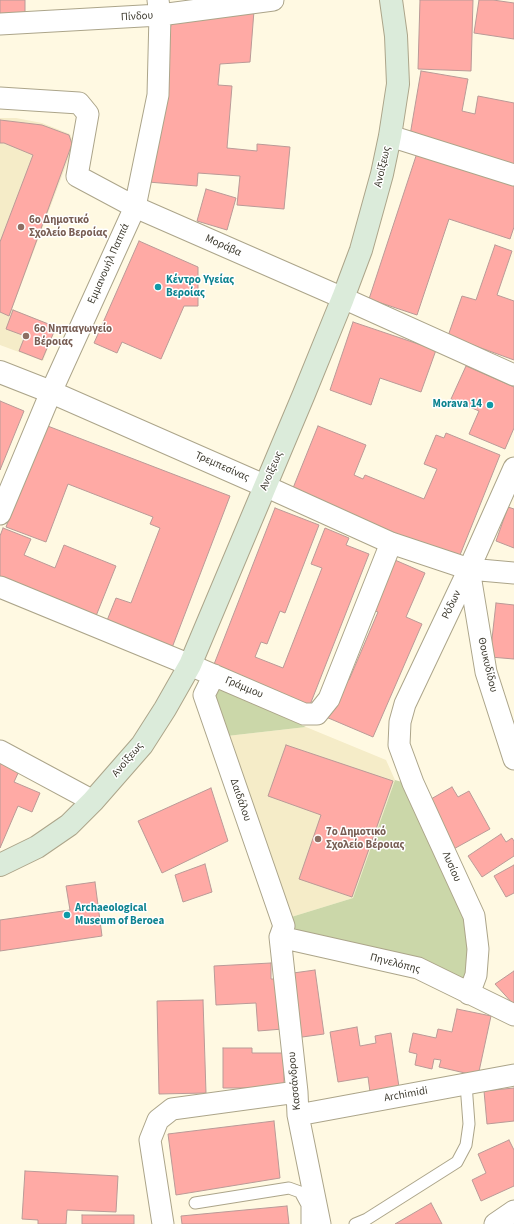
<!DOCTYPE html>
<meta charset="utf-8">
<style>
body{margin:0}
canvas{display:block;background:#fff9e2}
</style>
<canvas width="514" height="1224"></canvas>
<script>
const c = document.querySelector('canvas').getContext('2d');
c.lineJoin = 'round';
function paint(path, color) { c.fillStyle = color; c.fill(path, 'evenodd'); }
const shape = rows => new Path2D(rows.map(r => 'M' + r).join(''));
function trace(path, color, width, dash) { c.strokeStyle = color; c.lineWidth = width; c.lineCap = dash ? 'butt' : 'round'; c.setLineDash(dash || []); c.stroke(path); }
function drawText(font, color, halo, rows, align = 'center') {
  c.font = font + ' "Source Sans 3",sans-serif'; c.lineWidth = 3; c.setLineDash([]); c.textBaseline = 'middle'; c.strokeStyle = halo; c.fillStyle = color; for (const [text, x, y, turn = 0] of rows) {
    c.save(); c.translate(x, y); c.rotate((+turn || 0) * Math.PI / 180); c.textAlign = isNaN(turn) ? turn : align; if (halo) c.strokeText(text, 0, 0); c.fillText(text, 0, 0); c.restore();
  }
}
paint(shape([
 [0,118,16,118,42,123,70,134,74,144,12,309,56,327,43,361,0,345],
 [306,727,386,760,395,780,353,898,288,918,227,736]
]), '#f5ecc8');
paint(shape([
 [217,687,306,727,227,736,213,699],
 [395,780,409,784,469,917,468,981,293,932,288,918,353,898]
]), '#cbd7a9');
const building = shape([
 [0,0,25,0,25,18,0,19,0,0],
 [420,0,473,0,471,71,418,69,420,0],
 [479,0,493,0,514,3,514,39,474,33,479,0],
 [254,11,250,62,220,64,218,85,232,86,227,148,257,151,257,144,290,147,284,209,237,205,240,176,198,173,197,186,148,182,171,24,254,11],
 [421,71,468,79,462,111,475,114,478,96,514,103,514,166,409,141,421,71],
 [0,120,42,125,69,135,72,144,9,316,0,312,0,242,33,155,4,143,0,143,0,120],
 [417,153,514,185,514,227,510,239,449,219,417,315,369,299,417,153],
 [206,189,236,198,227,230,197,221,206,189],
 [139,241,198,267,198,306,184,306,161,359,122,342,117,353,94,343,139,241],
 [495,245,512,251,497,295,514,301,514,360,448,336,462,296,476,300,495,245],
 [13,310,56,327,42,360,19,351,25,336,6,329,13,310],
 [353,322,436,350,421,392,380,378,371,405,330,390,353,322],
 [466,366,514,387,514,428,505,449,469,434,479,411,451,399,466,366],
 [0,401,24,411,0,470,0,401],
 [45,425,230,496,170,653,104,628,116,598,131,603,160,528,150,524,153,517,68,484,46,542,6,527,45,425],
 [318,426,366,445,354,475,363,479,365,475,424,499,437,469,424,464,436,435,444,438,446,433,500,455,458,560,291,493,318,426],
 [508,507,514,509,514,548,496,541,508,507],
 [275,508,319,525,285,613,280,611,267,644,261,642,255,657,283,668,322,568,311,564,325,528,349,538,346,545,369,554,308,710,211,672,275,508],
 [3,528,31,539,24,555,55,568,64,545,116,566,94,621,0,577,0,536,3,528],
 [388,557,425,573,406,617,422,624,373,737,326,717,343,677,349,680,378,612,367,608,388,557],
 [496,603,514,605,514,659,490,657,496,603],
 [286,745,393,781,352,897,299,879,321,815,268,796,286,745],
 [0,763,19,771,14,782,40,793,32,812,18,806,0,848,0,763],
 [452,787,458,797,469,791,490,829,450,851,424,803,452,787],
 [211,788,228,841,162,873,138,821,211,788],
 [501,834,506,842,512,838,514,841,514,856,482,877,468,856,501,834],
 [205,864,212,892,183,902,175,875,205,864],
 [514,865,514,893,506,897,494,876,514,865],
 [95,882,102,936,0,951,0,920,70,910,66,886,95,882],
 [271,963,271,979,280,979,283,1029,258,1031,256,1003,216,1005,214,966,271,963],
 [315,970,324,1034,295,1038,286,974,315,970],
 [514,971,514,1005,495,984,514,971],
 [203,1000,206,1093,159,1094,157,1001,203,1000],
 [457,1009,491,1016,478,1076,439,1067,441,1060,434,1059,432,1069,415,1065,417,1054,409,1052,413,1033,436,1038,438,1029,452,1032,457,1009],
 [357,1027,360,1046,376,1043,375,1036,391,1033,399,1087,370,1092,368,1077,338,1082,330,1032,357,1027],
 [223,1048,252,1048,252,1053,284,1053,284,1088,223,1088,223,1048],
 [514,1088,514,1121,487,1124,484,1091,514,1088],
 [274,1121,280,1178,176,1195,168,1134,274,1121],
 [509,1140,514,1150,514,1186,481,1201,472,1180,486,1173,478,1154,509,1140],
 [25,1171,118,1176,116,1212,67,1210,66,1224,38,1224,38,1220,22,1219,25,1171],
 [431,1203,442,1224,395,1224,431,1203],
 [287,1206,289,1224,182,1224,181,1216,287,1206],
 [82,1215,134,1215,134,1224,82,1224,82,1215]
]);
paint(building, '#ffaaa5');
trace(building, '#ba9a97', 1);
const service = shape([
 [195,1203,289,1188,300,1192,307,1205,307,1224],
 [355,1224,367,1219,457,1162,466,1145,469,1124,466,1084]
]);
const minor = shape([
 [0,24,160,15,273,0],
 [0,98,79,103,88,114,77,176,135,207,343,298,514,375],
 [390,136,514,175],
 [265,486,391,543,469,569,514,573],
 [0,514,51,392,135,207,158,95,160,15,158,0],
 [469,569,486,672,514,759],
 [0,587,190,665,304,714,317,714,329,699,391,543],
 [214,675,204,695,284,926,280,937,418,968,514,1015],
 [0,751,93,801],
 [280,937,297,1092,298,1115,320,1224],
 [469,994,476,975,478,949,474,916,413,783,399,745,400,722,405,704,469,569,514,468],
 [298,1115,514,1075],
 [163,1224,150,1140,158,1120,172,1109,297,1092],
 [495,1224,514,1211]
]);
const tertiary = shape([
 [0,372,51,392,265,486]
]);
const secondary = shape([
 [0,865,37,847,69,825,93,801,142,745,165,709,190,665,304,394,343,298,361,250,382,174,390,136,398,84,396,36,391,0]
]);
trace(service, '#aca58a', 13);
trace(minor, '#aca58a', 23);
trace(tertiary, '#aca58a', 24);
trace(secondary, '#aca58a', 24);
trace(service, '#fff', 11);
trace(minor, '#fff', 21);
trace(tertiary, '#fff', 22);
trace(secondary, '#dbebda', 22);
for (const [x, y, r, color] of [
 [21,227,4,"#8d6e63"],
 [158,287,4,"#0f9aa8"],
 [26,336,4,"#8d6e63"],
 [490,405,4,"#0f9aa8"],
 [318,839,4,"#8d6e63"],
 [67,915,4,"#0f9aa8"]
]) { const dot = new Path2D(); dot.arc(x, y, r, 0, 2 * Math.PI); c.fillStyle = color; c.fill(dot); trace(dot, '#fff', 1.5); }
drawText('11px', '#3d3a2f', '#fff', [
 ["Πίνδου",137,17,-3],
 ["Ανοίξεως",383,167,-77],
 ["Μοράβα",223,246,24],
 ["Εμμανουήλ Παππά",109,264,-66],
 ["Τρεμπεσίνας",222,467,24],
 ["Ανοίξεως",272,471,-67],
 ["Ρόδων",452,605,-65],
 ["Θουκυδίδου",487,665,77],
 ["Γράμμου",244,688,23],
 ["Ανοίξεως",128,760,-50],
 ["Δαιδάλου",240,800,71],
 ["Λυσίου",451,867,66],
 ["Πηνελόπης",395,964,14],
 ["Κασσάνδρου",295,1081,-95],
 ["Archimidi",406,1095,-10]
]);
drawText('bold 11px', '#785e54', '#fff', [
 ["6ο Δημοτικό",29,221],
 ["Σχολείο Βεροίας",29,234],
 ["6ο Νηπιαγωγείο",34,330],
 ["Βέροιας",34,343],
 ["7ο Δημοτικό",326,833],
 ["Σχολείο Βέροιας",326,846]
], 'left');
drawText('bold 11px', '#0d838f', '#fff', [
 ["Κέντρο Υγείας",166,281],
 ["Βεροίας",166,294],
 ["Morava 14",482,405,"right"],
 ["Archaeological",75,909],
 ["Museum of Beroea",75,922]
], 'left');
</script>
